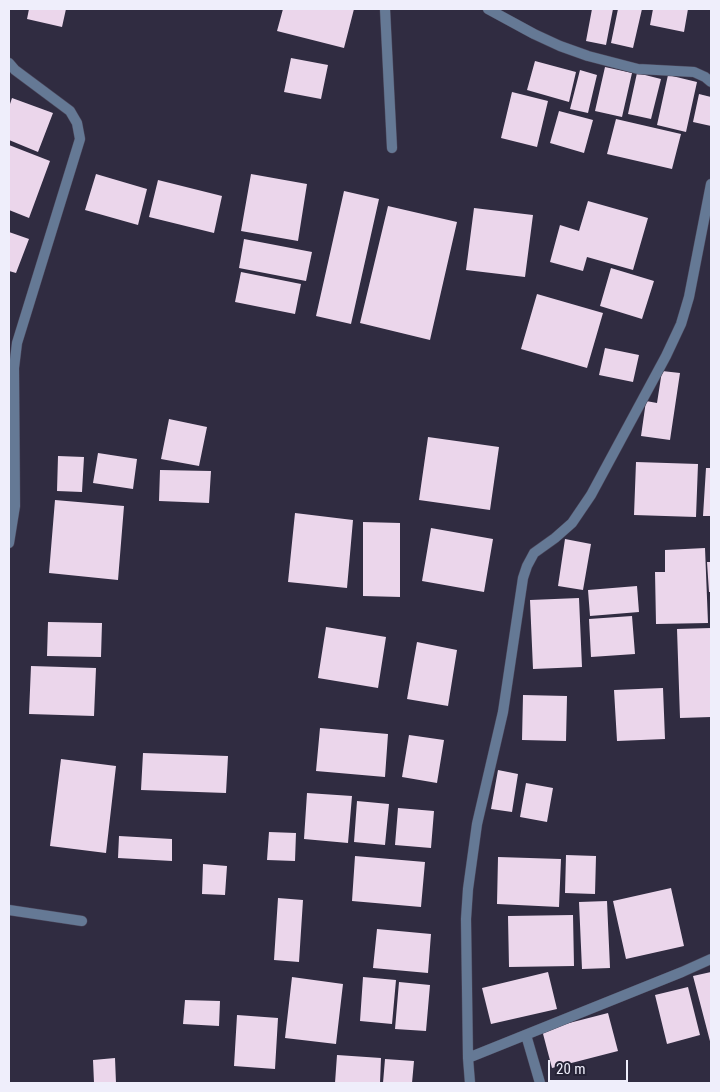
<!DOCTYPE html>
<style>
body{margin:0}
#map{position:relative;width:720px;height:1092px;overflow:hidden;background:#302c41;font-family:"Roboto Condensed",sans-serif}
canvas{display:block}
.frame{position:absolute;inset:0;border:10px solid #efeefb;pointer-events:none}
.scale{position:absolute;left:548px;top:1060px;width:80px;height:22px;box-sizing:border-box;border:2px solid #efeefb;border-top:0;padding-left:6px;font-size:15px;line-height:18px;white-space:nowrap;color:#efeefb;-webkit-text-stroke:4px #262336;paint-order:stroke}
</style>
<div id="map">
<canvas width="720" height="1092"></canvas>
<div class="frame"></div>
<div class="scale">20 m</div>
</div>
<script>
const c = document.querySelector('canvas').getContext('2d');
c.lineJoin = 'round';
function paint(path, color) { c.fillStyle = color; c.fill(path, 'evenodd'); }
const shape = rows => new Path2D(rows.map(r => 'M' + r).join(''));
function trace(path, color, width, dash) { c.strokeStyle = color; c.lineWidth = width; c.lineCap = dash ? 'butt' : 'round'; c.setLineDash(dash || []); c.stroke(path); }
paint(shape([
 [29,9,66,9,62,27,27,19],
 [283,9,354,9,344,48,277,31],
 [592,9,613,9,606,45,586,41],
 [618,9,642,9,633,48,611,43],
 [653,9,688,9,684,32,650,25],
 [291,58,328,65,321,99,284,92],
 [535,61,576,72,569,102,527,90],
 [605,67,632,73,622,117,595,111],
 [580,70,597,75,588,113,570,109],
 [637,73,661,79,651,119,628,114],
 [668,75,697,82,686,132,657,125],
 [512,92,548,101,537,147,501,138],
 [699,94,711,97,711,126,693,122],
 [12,98,53,113,38,152,9,140,9,107],
 [559,111,593,120,584,153,550,143],
 [616,119,681,134,672,169,607,154],
 [9,145,50,161,29,218,9,210],
 [96,174,147,189,138,225,85,210],
 [251,174,307,184,298,241,241,231],
 [158,180,222,196,214,233,149,217],
 [344,191,379,199,351,324,316,316],
 [588,201,648,218,633,270,587,257,583,271,550,262,560,225,579,231],
 [388,206,457,222,430,340,360,323],
 [474,208,533,215,525,277,466,270],
 [9,232,29,239,16,273,9,271],
 [244,239,312,252,306,281,239,268],
 [611,268,654,281,642,319,600,306],
 [241,272,301,284,295,314,235,302],
 [537,294,603,313,587,368,521,349],
 [605,348,639,355,633,382,599,375],
 [662,371,680,373,670,440,641,436,646,401,657,403],
 [169,419,207,427,199,466,161,459],
 [428,437,499,447,490,510,419,500],
 [98,453,137,459,133,489,93,483],
 [58,456,84,457,82,492,57,491],
 [636,462,698,464,696,517,634,515],
 [706,468,711,468,711,516,703,516],
 [160,470,211,471,209,503,159,501],
 [55,500,124,506,118,580,49,573],
 [295,513,353,520,347,588,288,582],
 [363,522,400,523,400,597,363,596],
 [431,528,493,539,484,592,422,581],
 [565,539,591,544,583,590,558,586],
 [705,548,708,623,656,624,655,572,665,572,665,550],
 [707,562,711,562,711,592,709,592],
 [637,586,639,612,590,616,588,590],
 [579,598,582,667,533,669,530,600],
 [632,616,635,654,591,657,589,619],
 [48,622,102,623,101,657,47,656],
 [326,627,386,637,378,688,318,678],
 [711,628,711,717,680,718,677,629],
 [417,642,457,650,448,706,407,699],
 [31,666,96,668,94,716,29,714],
 [663,688,665,739,617,741,614,690],
 [523,695,567,696,566,741,522,740],
 [320,728,388,734,385,777,316,771],
 [409,735,444,740,437,783,402,777],
 [143,753,228,756,226,793,141,790],
 [61,759,116,766,106,853,50,846],
 [498,770,518,774,512,812,491,809],
 [526,783,553,788,547,822,520,817],
 [307,793,352,796,348,843,304,839],
 [357,801,389,804,385,845,354,842],
 [398,808,434,811,431,848,395,845],
 [269,832,296,833,295,861,267,860],
 [119,836,172,839,172,861,118,858],
 [566,855,596,856,595,894,565,893],
 [355,856,425,862,421,907,352,901],
 [498,857,561,859,559,907,497,904],
 [203,864,227,866,225,895,202,894],
 [671,888,684,946,626,959,613,901],
 [278,898,303,900,299,962,274,960],
 [607,901,610,968,582,969,579,902],
 [573,915,574,966,509,967,508,916],
 [377,929,431,934,428,973,373,968],
 [548,972,557,1009,491,1024,482,988],
 [711,972,711,1045,693,976],
 [292,977,343,984,336,1044,285,1038],
 [363,977,396,980,392,1024,360,1021],
 [399,982,430,985,426,1031,395,1029],
 [688,987,700,1035,667,1044,655,995],
 [185,1000,220,1001,219,1026,183,1024],
 [608,1013,618,1051,552,1068,542,1030],
 [237,1015,278,1018,275,1069,234,1066],
 [337,1055,381,1058,380,1083,335,1083],
 [115,1058,116,1083,94,1083,93,1060],
 [385,1059,414,1061,412,1083,383,1083]
]), '#ebd6eb');
const service = shape([
 [385,9,392,148],
 [9,910,82,921]
]);
const minor = shape([
 [488,9,534,34,560,46,588,56,638,69,694,72,705,77,711,82],
 [9,63,15,70,70,111,77,123,80,139,17,343,14,368,15,506,9,543],
 [526,1035,540,1083],
 [468,1058,682,972,711,959],
 [470,1083,468,1058,466,919,468,889,477,824,503,712,523,578,527,566,534,553,555,538,572,523,591,495,666,356,681,324,689,297,711,184]
]);
trace(service, '#4b475b', 11);
trace(minor, '#4b475b', 11);
trace(service, '#657995', 10);
trace(minor, '#657995', 10);
</script>
